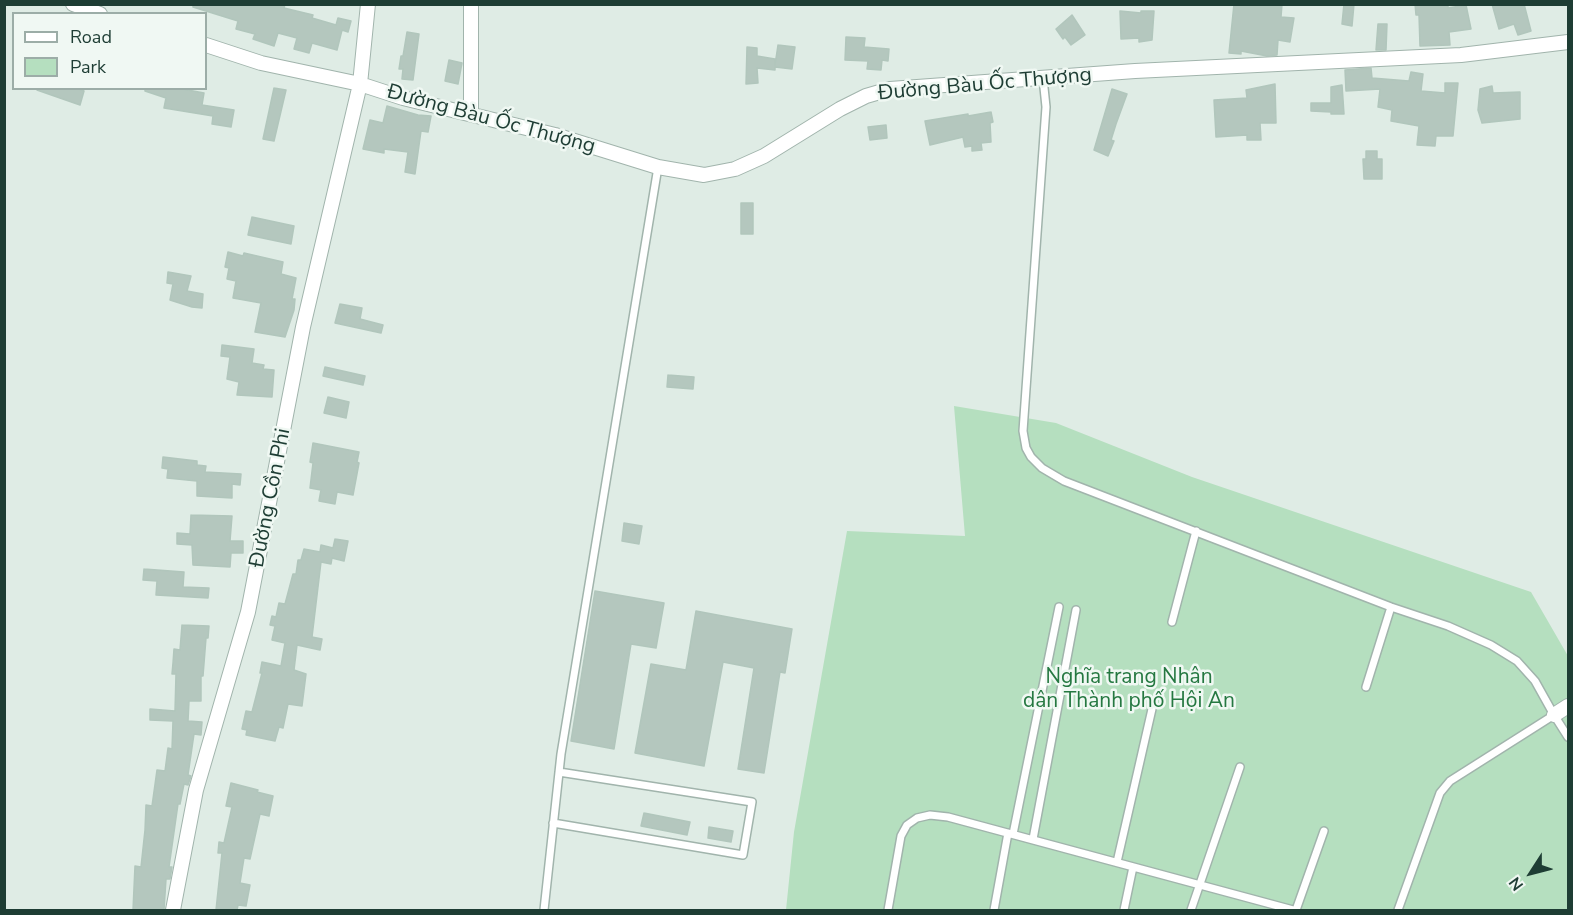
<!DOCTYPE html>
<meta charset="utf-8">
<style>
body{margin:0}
#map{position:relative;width:1573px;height:915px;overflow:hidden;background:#dfece5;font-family:"Nunito Sans",sans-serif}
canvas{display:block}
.frame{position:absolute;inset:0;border:6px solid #1e3d34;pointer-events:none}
.legend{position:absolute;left:12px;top:12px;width:195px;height:78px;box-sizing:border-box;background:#f0f8f3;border:2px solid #9cada7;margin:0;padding:8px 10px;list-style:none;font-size:18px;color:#1e3d34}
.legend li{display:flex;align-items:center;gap:12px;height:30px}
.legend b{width:30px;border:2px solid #9cada7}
.north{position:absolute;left:1501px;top:843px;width:60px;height:60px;-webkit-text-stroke:4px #f0f8f3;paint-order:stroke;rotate:234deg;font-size:16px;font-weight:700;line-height:24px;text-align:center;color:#1e3d34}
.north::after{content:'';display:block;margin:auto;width:21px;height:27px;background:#1e3d34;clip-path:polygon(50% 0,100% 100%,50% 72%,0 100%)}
</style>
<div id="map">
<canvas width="1573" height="915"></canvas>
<div class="frame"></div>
<ul class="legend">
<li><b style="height:8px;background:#fff"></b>Road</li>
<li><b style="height:16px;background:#b5dfbf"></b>Park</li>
</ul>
<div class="north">N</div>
</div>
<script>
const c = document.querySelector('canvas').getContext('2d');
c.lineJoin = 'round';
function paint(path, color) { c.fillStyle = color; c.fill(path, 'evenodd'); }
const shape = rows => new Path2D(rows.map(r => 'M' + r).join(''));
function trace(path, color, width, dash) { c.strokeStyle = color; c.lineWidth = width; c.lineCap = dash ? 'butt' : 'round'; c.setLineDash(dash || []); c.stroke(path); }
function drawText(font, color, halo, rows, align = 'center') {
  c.font = font + ' "Nunito Sans",sans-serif'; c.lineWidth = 5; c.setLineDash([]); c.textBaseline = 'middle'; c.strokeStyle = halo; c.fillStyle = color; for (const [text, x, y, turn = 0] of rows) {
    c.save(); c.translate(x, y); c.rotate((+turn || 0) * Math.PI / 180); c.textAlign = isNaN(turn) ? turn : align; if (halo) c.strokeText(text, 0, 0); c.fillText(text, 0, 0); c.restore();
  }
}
paint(shape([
 [954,406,1056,423,1192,477,1531,592,1568,656,1568,910,786,910,794,832,847,531,965,536]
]), '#b5dfbf');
const building = shape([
 [193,4,285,4,284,8,313,15,312,18,336,25,338,18,351,21,348,32,342,30,337,50,312,43,309,53,294,49,297,38,278,33,274,46,253,39,255,34,236,29,238,21,193,7,193,4],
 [1234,4,1282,4,1281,17,1294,18,1290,42,1278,40,1277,55,1267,56,1241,51,1241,54,1229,53,1234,4],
 [1344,4,1354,4,1352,26,1342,24,1344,4],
 [1415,4,1448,4,1448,8,1466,5,1471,29,1449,32,1450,45,1420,46,1419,15,1416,15,1415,4],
 [1492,4,1524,4,1531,31,1518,35,1514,24,1499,29,1492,4],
 [1120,11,1141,13,1141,11,1154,11,1152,40,1139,42,1139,38,1121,39,1120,11],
 [1072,15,1085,35,1071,45,1065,37,1063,39,1056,29,1072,15],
 [1378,24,1387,24,1386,50,1376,50,1378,24],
 [407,32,419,34,413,80,402,79,403,69,399,69,401,56,403,56,407,32],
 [846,37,865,38,864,47,889,49,888,61,882,60,881,70,867,69,868,61,845,60,846,37],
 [778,45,795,47,792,69,775,67,775,70,757,68,758,83,746,84,747,47,757,48,757,56,775,59,775,65,778,45],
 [449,60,462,63,458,84,445,81,449,60],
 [1371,68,1372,78,1409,81,1411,72,1423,74,1421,91,1445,93,1445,83,1458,83,1453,136,1436,136,1435,146,1417,145,1419,126,1391,121,1392,110,1378,107,1380,89,1346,91,1345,70,1371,68],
 [1275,84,1276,123,1260,123,1261,140,1247,140,1247,135,1216,137,1214,100,1247,98,1246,90,1275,84],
 [1342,85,1344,114,1331,114,1331,112,1311,111,1311,103,1331,103,1331,87,1342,85],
 [1492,86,1493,93,1520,92,1520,119,1482,123,1478,110,1480,89,1492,86],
 [37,88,76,88,84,91,80,105,37,90,37,88],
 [145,88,177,88,204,93,202,105,234,110,231,127,212,124,213,116,164,108,166,98,145,91,145,88],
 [274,88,286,90,274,141,263,139,274,88],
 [1112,89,1127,94,1116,124,1111,140,1114,141,1108,156,1094,150,1112,89],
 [387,106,418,115,431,116,428,132,421,131,415,174,405,172,408,152,384,149,384,153,363,149,370,120,383,123,387,106],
 [991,112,993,122,990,123,991,142,981,143,982,150,972,151,972,146,965,147,963,137,930,145,925,121,968,114,968,116,991,112],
 [886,125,887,138,870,140,868,127,886,125],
 [1366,151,1377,151,1377,159,1382,159,1382,179,1364,179,1363,159,1366,159,1366,151],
 [741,203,753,203,753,234,741,234,741,203],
 [252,217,294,226,291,244,248,235,252,217],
 [228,252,243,256,244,253,283,262,281,274,296,278,292,299,295,299,294,310,285,337,255,332,261,303,233,298,236,281,227,279,229,268,225,267,228,252],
 [168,272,191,276,187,291,203,294,202,308,192,307,170,300,173,284,167,283,168,272],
 [340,304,362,308,360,319,383,325,381,333,335,323,340,304],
 [222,345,254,349,252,363,264,365,263,369,274,370,272,397,237,395,239,382,227,379,230,357,221,356,222,345],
 [325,367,365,376,363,385,323,376,325,367],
 [668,375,694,377,693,389,667,387,668,375],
 [328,397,349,402,346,418,324,413,328,397],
 [313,443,359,452,357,462,359,463,353,495,337,492,335,504,319,501,321,490,310,488,313,463,310,462,313,443],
 [163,457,197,461,197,465,206,466,205,472,241,474,240,485,232,484,232,498,197,496,197,481,167,478,168,469,162,468,163,457],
 [191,515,232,516,230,541,243,541,243,553,231,553,230,567,193,565,192,545,177,544,177,533,190,534,191,515],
 [624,523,642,526,639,544,622,541,624,523],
 [335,539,348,541,344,561,332,558,331,564,321,562,312,637,322,639,320,650,297,645,294,670,306,674,302,706,288,704,283,728,279,727,275,741,246,735,247,730,242,729,246,711,252,712,262,673,260,673,262,662,281,666,285,643,272,640,275,626,270,625,272,616,276,617,279,603,285,604,293,574,296,574,298,560,301,560,304,549,320,552,321,545,333,548,335,539],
 [144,569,184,572,183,587,209,588,208,598,156,595,157,581,143,580,144,569],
 [595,591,664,603,656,648,631,644,614,749,571,741,595,591],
 [696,611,792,629,785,673,780,672,764,773,738,769,754,668,723,662,704,766,635,753,651,664,686,670,696,611],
 [182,625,209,626,208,638,206,638,203,676,201,676,201,701,189,701,188,721,202,722,201,735,194,734,188,775,191,776,188,785,184,784,180,804,178,804,169,867,172,867,170,879,166,879,164,910,133,910,135,866,141,867,145,830,146,805,152,806,157,770,165,771,168,748,172,749,173,721,150,720,150,709,175,711,176,674,172,674,173,663,174,649,180,650,182,625],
 [231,783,258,790,257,792,273,796,269,816,260,814,250,859,244,858,240,883,250,885,246,906,238,905,237,910,216,910,222,853,218,853,219,842,224,843,232,807,226,806,231,783],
 [644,813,690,822,687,835,641,826,644,813],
 [709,827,733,831,731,842,708,838,709,827]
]);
paint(building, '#b4c7be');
trace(building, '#b1c6bc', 1.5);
const service = shape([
 [1043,78,1046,107,1023,431,1026,448,1031,457,1042,468,1064,481,1391,607,1448,626,1491,645,1517,661,1535,681,1554,715,1568,737],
 [1172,622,1196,531],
 [1366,687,1391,607],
 [553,823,743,855,752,802,559,772],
 [1013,834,1059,607],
 [1033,839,1076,610],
 [1117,862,1152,709],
 [544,910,561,754,658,167],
 [888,910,901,836,907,825,917,818,930,815,948,817,1293,910],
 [994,910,1008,833],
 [1124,910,1133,867],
 [1191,910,1240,767],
 [1296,910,1324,831],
 [1398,910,1440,793,1450,781,1554,715]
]);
const minor = shape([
 [73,4,100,14],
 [206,45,261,63,360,84,403,98,555,135,658,167,704,175,735,169,764,156,840,109,866,96,890,89,1135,71,1461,55,1568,42],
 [471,113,471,4],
 [1554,715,1568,706],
 [173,910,196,790,248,612,303,327,360,84,368,4]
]);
trace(service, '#a1b4ac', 10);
trace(minor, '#a1b4ac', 16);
trace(service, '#fff', 7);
trace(minor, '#fff', 14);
drawText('21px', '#1e3d34', '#f0f8f3', [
 ["Đường Bàu Ốc Thượng",985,85,-5],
 ["Đường Bàu Ốc Thượng",491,120,15],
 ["Đường Cồn Phi",271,498,-79]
]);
drawText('21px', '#257841', '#f0f8f3', [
 ["Nghĩa trang Nhân",1129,678],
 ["dân Thành phố Hội An",1129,702]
]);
</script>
